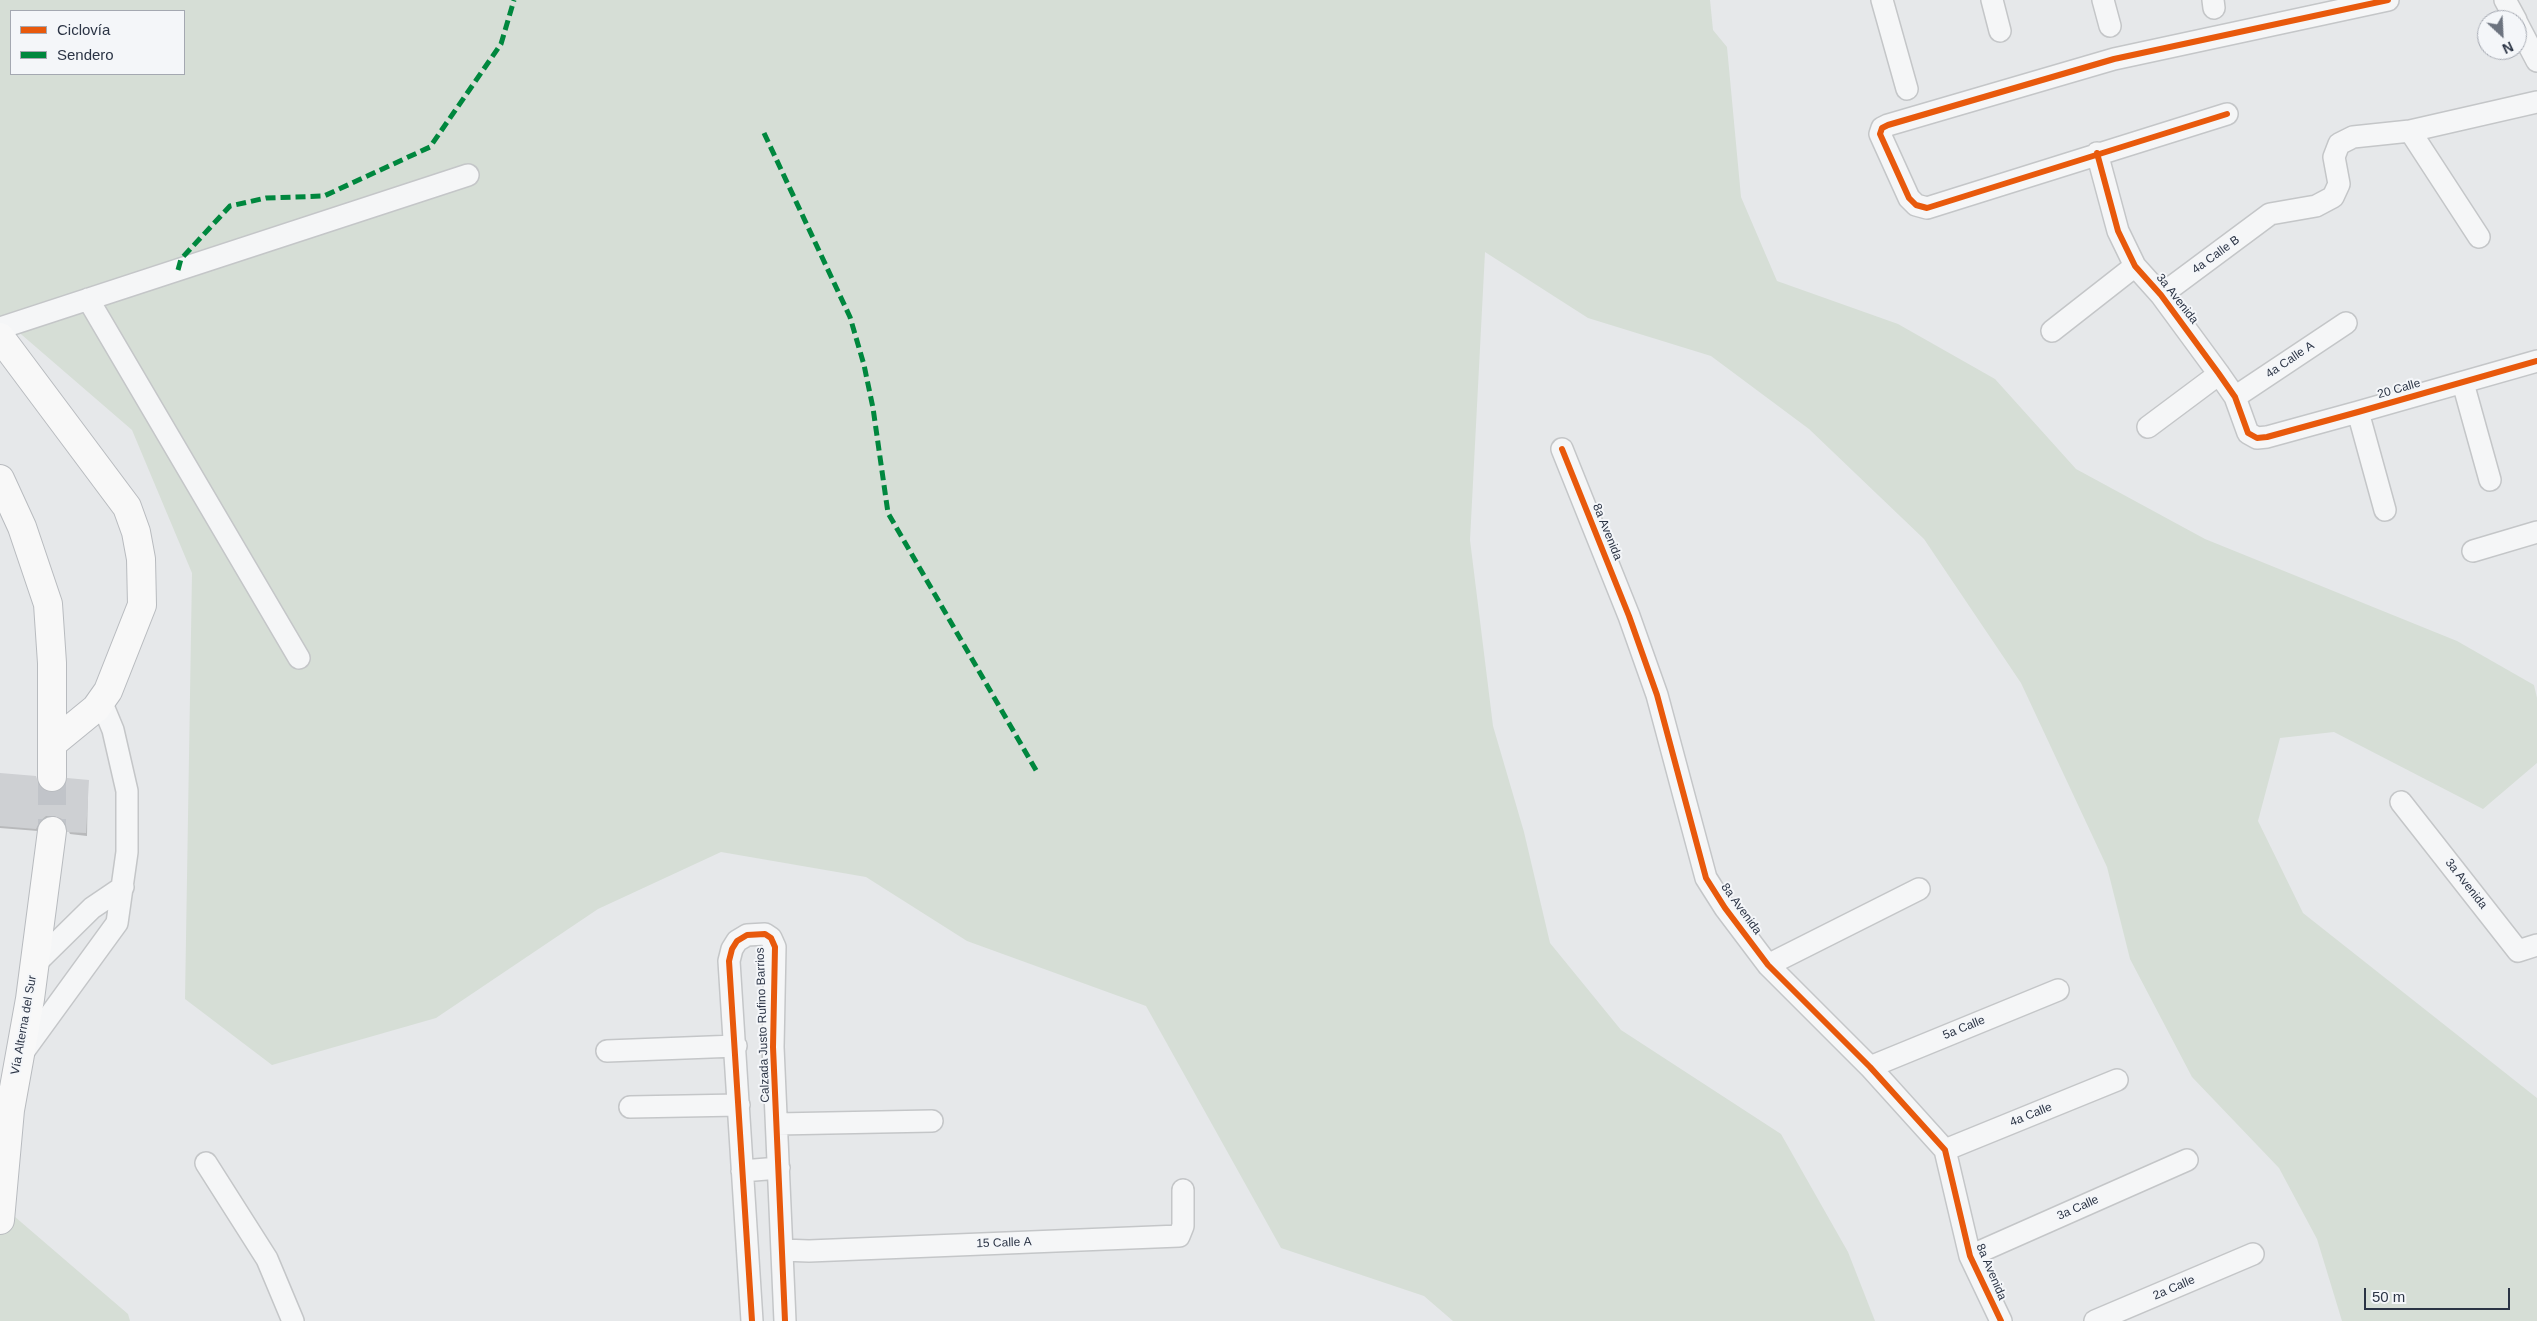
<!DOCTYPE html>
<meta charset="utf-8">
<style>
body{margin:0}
#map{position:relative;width:2537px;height:1321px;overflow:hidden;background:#e6e8ea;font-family:Helvetica,sans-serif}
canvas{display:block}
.legend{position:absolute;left:10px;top:10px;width:175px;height:65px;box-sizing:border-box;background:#f4f6f9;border:1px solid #a4a8b1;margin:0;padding:6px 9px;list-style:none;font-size:15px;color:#2b3445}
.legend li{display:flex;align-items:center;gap:10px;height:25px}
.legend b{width:25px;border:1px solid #a4a8b1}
.north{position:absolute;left:2477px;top:10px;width:50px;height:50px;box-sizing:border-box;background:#f4f6f9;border:1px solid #a4a8b1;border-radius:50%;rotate:155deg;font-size:14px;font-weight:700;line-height:20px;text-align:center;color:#2b3445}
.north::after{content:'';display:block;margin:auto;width:18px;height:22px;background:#6c737f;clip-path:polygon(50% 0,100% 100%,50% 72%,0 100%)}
.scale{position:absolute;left:2364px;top:1288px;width:146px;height:22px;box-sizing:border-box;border:2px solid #2b3445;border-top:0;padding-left:6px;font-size:15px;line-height:18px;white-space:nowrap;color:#2b3445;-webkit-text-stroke:4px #f4f6f9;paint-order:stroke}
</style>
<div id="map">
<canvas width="2537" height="1321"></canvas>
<ul class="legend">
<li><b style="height:6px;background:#e8590c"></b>Ciclovía</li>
<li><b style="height:6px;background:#00873e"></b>Sendero</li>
</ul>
<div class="north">N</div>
<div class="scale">50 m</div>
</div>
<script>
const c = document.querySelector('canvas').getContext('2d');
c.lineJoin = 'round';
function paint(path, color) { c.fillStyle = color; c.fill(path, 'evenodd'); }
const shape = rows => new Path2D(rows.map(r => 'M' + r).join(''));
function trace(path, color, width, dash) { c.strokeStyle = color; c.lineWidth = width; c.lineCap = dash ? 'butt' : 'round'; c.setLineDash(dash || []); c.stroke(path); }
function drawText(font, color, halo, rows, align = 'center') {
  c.font = font + ' Helvetica,sans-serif'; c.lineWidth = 4; c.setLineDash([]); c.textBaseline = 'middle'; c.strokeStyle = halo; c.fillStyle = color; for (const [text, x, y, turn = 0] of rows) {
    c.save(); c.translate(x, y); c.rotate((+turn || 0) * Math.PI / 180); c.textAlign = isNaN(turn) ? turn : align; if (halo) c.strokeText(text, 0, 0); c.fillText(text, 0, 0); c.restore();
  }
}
paint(shape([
 [0,0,1710,0,1713,30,1727,47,1741,197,1777,281,1898,324,1995,379,2076,469,2205,539,2457,641,2534,685,2537,698,2537,763,2483,809,2334,732,2280,738,2258,821,2303,913,2537,1098,2537,1321,2342,1321,2317,1239,2279,1168,2192,1077,2130,959,2107,867,2021,683,1924,539,1809,429,1711,356,1588,318,1485,252,1470,540,1493,726,1524,832,1550,943,1621,1030,1781,1134,1848,1252,1875,1321,1453,1321,1424,1296,1281,1248,1146,1006,967,941,866,877,721,852,598,909,436,1018,272,1065,185,999,192,573,132,430,0,316],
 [11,11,184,11,184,74,11,74],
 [0,1204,128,1314,130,1321,0,1321]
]), '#d6ded6');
paint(shape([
 [0,774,52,794,88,781,87,836,70,834,64,821,56,818,48,819,41,824,38,831,0,828]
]), '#0003');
paint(shape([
 [0,773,36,776,39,785,45,791,52,793,60,790,67,778,89,780,86,833,67,832,62,819,54,816,46,816,40,821,36,829,0,826]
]), '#ced0d3');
trace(shape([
 [52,777,52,831]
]), '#c1c4c9', 28, [28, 14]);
const minor = shape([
 [1882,0,1907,89],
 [1992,0,2000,31],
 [2103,0,2110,26],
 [2213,0,2214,8],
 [2505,0,2516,20],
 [2517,23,2537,61],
 [2227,114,1927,208,1916,205,1909,198,1880,134,1882,128,1888,125,2114,59,2388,0],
 [2410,131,2479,237],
 [2097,153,2118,231,2135,266,2161,295,2219,374,2235,397,2248,433,2257,438,2267,437,2358,412,2537,361],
 [2161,295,2270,214,2316,206,2333,197,2339,184,2334,157,2339,144,2353,137,2410,131,2537,102],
 [88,299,299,658],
 [0,328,468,175],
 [2052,331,2135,266],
 [2463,383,2490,480],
 [2235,397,2346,323],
 [2358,412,2385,510],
 [2148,427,2219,374],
 [1562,449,1629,616,1657,695,1706,878,1725,908,1768,965,1870,1067,1945,1150,1970,1256,2001,1321],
 [2473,551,2537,532],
 [2401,802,2518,951,2537,945],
 [34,965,92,908,123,887],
 [1768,965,1919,889],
 [607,1051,736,1046],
 [21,1055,117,923,127,852,127,791,113,730,101,701],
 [1870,1067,2058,990],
 [630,1107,739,1105],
 [777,1124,932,1121],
 [1945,1150,2117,1080],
 [206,1163,267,1259,293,1321],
 [742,1171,779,1168],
 [782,1250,809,1251,1179,1236,1183,1226,1183,1190],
 [1970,1256,2187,1160],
 [752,1321,729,961,732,949,737,941,747,935,765,934,771,938,775,947,773,1047,785,1321],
 [2095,1321,2253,1254]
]);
const highway = shape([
 [0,337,127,507,136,532,141,559,142,605,108,691,96,708,52,744],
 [0,479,22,527,48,604,52,663,52,777],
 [0,1220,10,1110,30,999,52,831]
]);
trace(minor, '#c4c6c8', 24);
trace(highway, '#b8bbbf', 30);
trace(minor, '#f5f6f7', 21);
trace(highway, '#f8f8f8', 28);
trace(shape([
 [764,133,850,317,864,365,873,408,888,513,1037,772],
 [178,270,181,259,230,206,266,198,324,196,430,147,501,44,514,0]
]), '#00873e', 5, [10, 5]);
trace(shape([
 [2227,114,1927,208,1916,205,1909,198,1880,134,1882,128,1888,125,2114,59,2388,0],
 [2097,153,2118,231,2135,266,2161,295,2219,374,2235,397,2248,433,2257,438,2267,437,2358,412,2537,361],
 [1562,449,1629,616,1657,695,1706,878,1725,908,1768,965,1870,1067,1945,1150,1970,1256,2001,1321],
 [752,1321,729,961,732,949,737,941,747,935,765,934,771,938,775,947,773,1047,785,1321]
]), '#e8590c', 6);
drawText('12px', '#2b3445', '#f4f6f9', [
 ["4a Calle B",2216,255,-36],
 ["3a Avenida",2177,299,52],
 ["4a Calle A",2290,360,-34],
 ["20 Calle",2399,389,-16],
 ["8a Avenida",1607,532,68],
 ["3a Avenida",2466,884,52],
 ["8a Avenida",1741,909,54],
 ["Vía Alterna del Sur",24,1025,-80],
 ["Calzada Justo Rufino Barrios",763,1025,-92],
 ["5a Calle",1964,1028,-22],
 ["4a Calle",2031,1115,-22],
 ["3a Calle",2078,1208,-24],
 ["15 Calle A",1004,1243,-2],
 ["8a Avenida",1991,1272,67],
 ["2a Calle",2174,1288,-23]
]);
</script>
